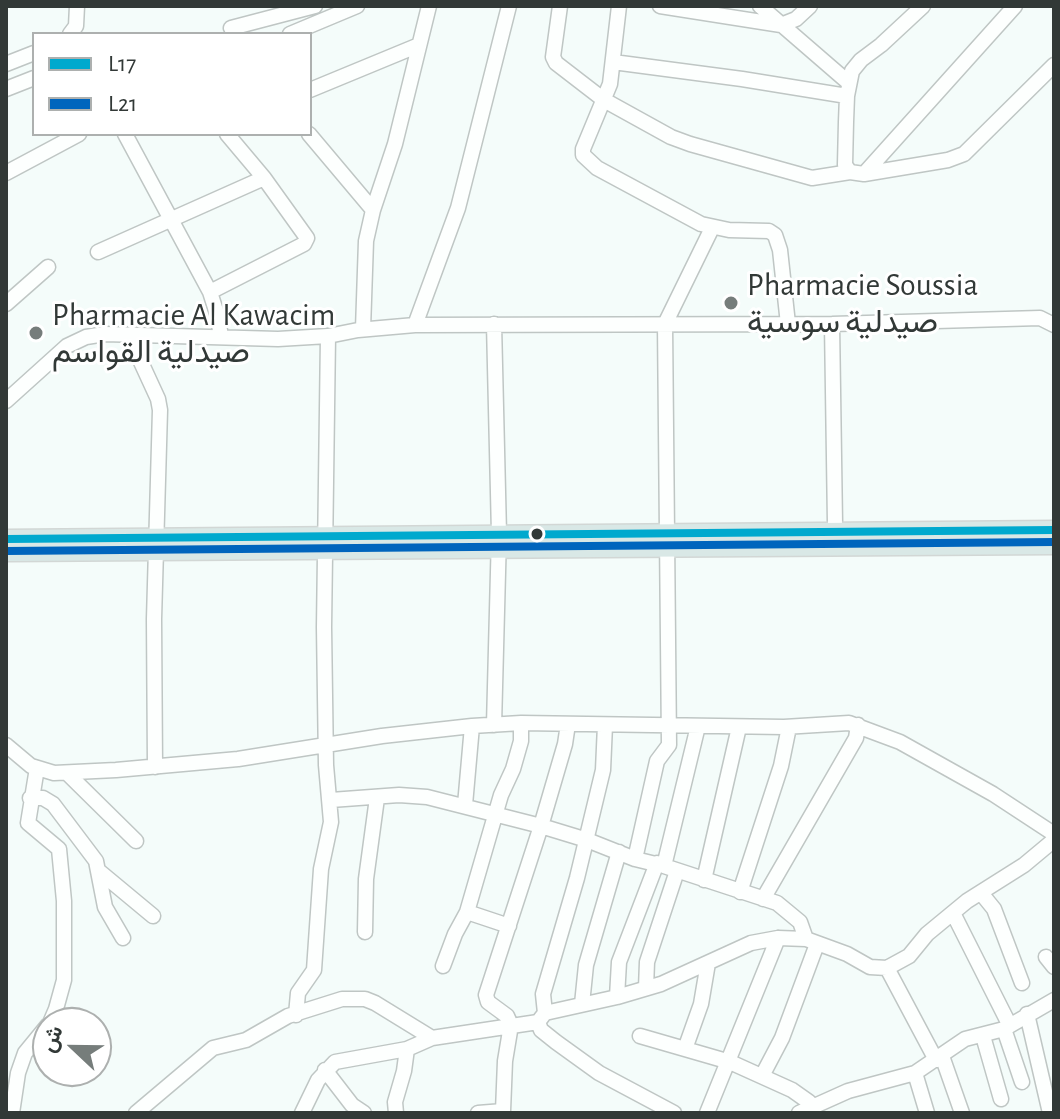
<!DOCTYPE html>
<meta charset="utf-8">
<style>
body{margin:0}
#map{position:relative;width:1060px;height:1119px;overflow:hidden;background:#f4fcfa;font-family:"Alegreya Sans",Vazirmatn,sans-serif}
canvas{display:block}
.frame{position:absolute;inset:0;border:8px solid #323937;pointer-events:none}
.legend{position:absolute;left:32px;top:32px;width:280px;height:104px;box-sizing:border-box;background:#fff;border:2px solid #adb0af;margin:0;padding:10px 14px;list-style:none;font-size:24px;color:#323937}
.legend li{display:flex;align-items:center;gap:16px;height:40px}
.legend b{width:40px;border:2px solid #adb0af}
.north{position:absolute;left:32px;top:1007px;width:80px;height:80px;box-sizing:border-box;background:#fff;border:2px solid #adb0af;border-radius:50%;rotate:292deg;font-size:22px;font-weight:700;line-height:32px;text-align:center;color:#323937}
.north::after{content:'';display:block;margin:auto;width:28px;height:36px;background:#767d7b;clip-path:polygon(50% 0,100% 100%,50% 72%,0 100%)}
</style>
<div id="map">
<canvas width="1060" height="1119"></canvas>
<div class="frame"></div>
<ul class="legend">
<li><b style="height:10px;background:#00a9ce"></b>L17</li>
<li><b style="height:10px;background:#0065bd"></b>L21</li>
</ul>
<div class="north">ش</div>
</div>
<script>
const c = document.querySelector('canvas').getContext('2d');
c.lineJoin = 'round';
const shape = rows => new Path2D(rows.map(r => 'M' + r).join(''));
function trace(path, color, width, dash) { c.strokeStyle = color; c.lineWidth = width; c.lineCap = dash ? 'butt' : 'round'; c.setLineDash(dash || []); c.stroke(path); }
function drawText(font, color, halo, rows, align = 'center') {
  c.font = font + ' "Alegreya Sans",Vazirmatn,sans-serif'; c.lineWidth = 6; c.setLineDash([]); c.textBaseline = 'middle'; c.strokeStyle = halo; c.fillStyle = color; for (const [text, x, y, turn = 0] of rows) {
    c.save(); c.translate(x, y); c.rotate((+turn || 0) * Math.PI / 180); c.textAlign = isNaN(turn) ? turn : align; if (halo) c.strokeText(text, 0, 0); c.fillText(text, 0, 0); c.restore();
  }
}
const minor = shape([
 [560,6,553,57,556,63,604,100,671,137,690,144,812,178,850,172],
 [619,6,610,84,583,149,583,155,597,168,701,224,729,230,769,231,775,235,780,250,788,324],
 [660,6,781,25,796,19,810,6],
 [760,6,849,83],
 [923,6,881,45,861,60,852,71,847,96,846,122,845,165,850,172,864,174,948,160,964,154,1054,65],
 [231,28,315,6],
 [70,34,76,26,77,6],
 [290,34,357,6],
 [613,62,742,79,847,96],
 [6,64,34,53],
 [6,89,34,78],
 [310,90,419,45],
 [125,134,210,292],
 [309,134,373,210],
 [6,173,79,134],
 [864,174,1015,6],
 [98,252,264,178,227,134],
 [6,304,48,267],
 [494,324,499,534,494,725],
 [832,324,835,524,839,541],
 [415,325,458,208,509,6],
 [363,329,366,241,373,210,395,144,429,6],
 [129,336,158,399,160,410,154,619,155,767],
 [221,336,217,314,210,292,304,244,307,238,264,178],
 [6,401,67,346,86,337,105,334,278,339,328,336,358,330,415,325,832,324,1040,318,1054,325],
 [6,745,31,766,54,773,116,770,238,759,382,736,472,726,521,723,784,727,849,723,900,742,993,794,1054,834],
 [37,768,28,823,59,849,64,901,64,980,56,1009,50,1023],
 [67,773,136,841],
 [30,798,43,798,53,804,96,861,105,907,123,938],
 [331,800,399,795,427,797,541,826,565,744,568,724],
 [465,805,472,726],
 [635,859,657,761,669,745,665,324,712,228],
 [664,866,698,726],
 [100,872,153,916],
 [704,880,739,727],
 [740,892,781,766,789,727],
 [981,893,994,909,1022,983],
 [763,899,856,738,858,725],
 [467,912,509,926],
 [953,913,1009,1024],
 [365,932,366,879,377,798],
 [1046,957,1054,967],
 [708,963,701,1004,685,1049,730,1062,792,1090,809,1102,814,1113],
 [443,966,455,934,467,912,501,795,513,769,521,741,521,723],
 [887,968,936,1060],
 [646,988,647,962,677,871],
 [617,997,619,962,657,863],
 [582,1004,586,965,619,852],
 [545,1013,543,994,577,878,603,770,605,725],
 [1027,1014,1050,1113],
 [296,1015,298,993,314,970,321,869,331,822,326,765,324,627,328,336],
 [538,1022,541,1030,556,1042,599,1073,674,1113],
 [1004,1029,1022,1082],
 [640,1036,685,1049],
 [983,1036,1001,1099],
 [942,1056,962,1113],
 [325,1070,352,1105,364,1113],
 [915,1073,927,1113],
 [762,1076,782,1038,817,944],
 [503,1111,505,1061,511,1025,507,1016,488,1002,486,995,541,826,587,840,635,859,664,866,777,903,800,922,806,939],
 [12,1113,18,1073,25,1053,48,1025],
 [136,1113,213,1048,246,1040,288,1016,342,999,365,999,375,1003,432,1038],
 [302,1113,318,1080,335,1062,407,1049,432,1038,538,1022,545,1013,617,997,661,984,751,943,778,938,806,939,847,954,870,967,887,968,909,956,927,934,967,901,1024,865,1054,840],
 [396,1113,395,1102,404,1071,407,1049],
 [478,1113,503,1111,503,1113],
 [707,1113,778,938],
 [799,1113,848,1091,915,1073,965,1039,1004,1029,1054,1000]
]);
const major = shape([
 [6,539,1054,530],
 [6,552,1054,545]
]);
trace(minor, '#bfc6c4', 17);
trace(major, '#d2d7d5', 21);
trace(minor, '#fdfffe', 14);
trace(major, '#d9e8e6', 18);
trace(shape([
 [6,539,1054,530]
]), '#00a9ce', 8);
trace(shape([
 [6,551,1054,542]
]), '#0065bd', 8);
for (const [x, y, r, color] of [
 [731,303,8,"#767d7b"],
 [36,333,8,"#767d7b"],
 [537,534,7,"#323937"]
]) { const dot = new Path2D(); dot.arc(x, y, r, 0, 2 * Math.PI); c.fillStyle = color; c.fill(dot); trace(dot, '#fff', 3); }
drawText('32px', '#323937', '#fff', [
 ["Pharmacie Soussia",747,285],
 ["صيدلية سوسية",747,322],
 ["Pharmacie Al Kawacim",52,315],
 ["صيدلية القواسم",52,352]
], 'left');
</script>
